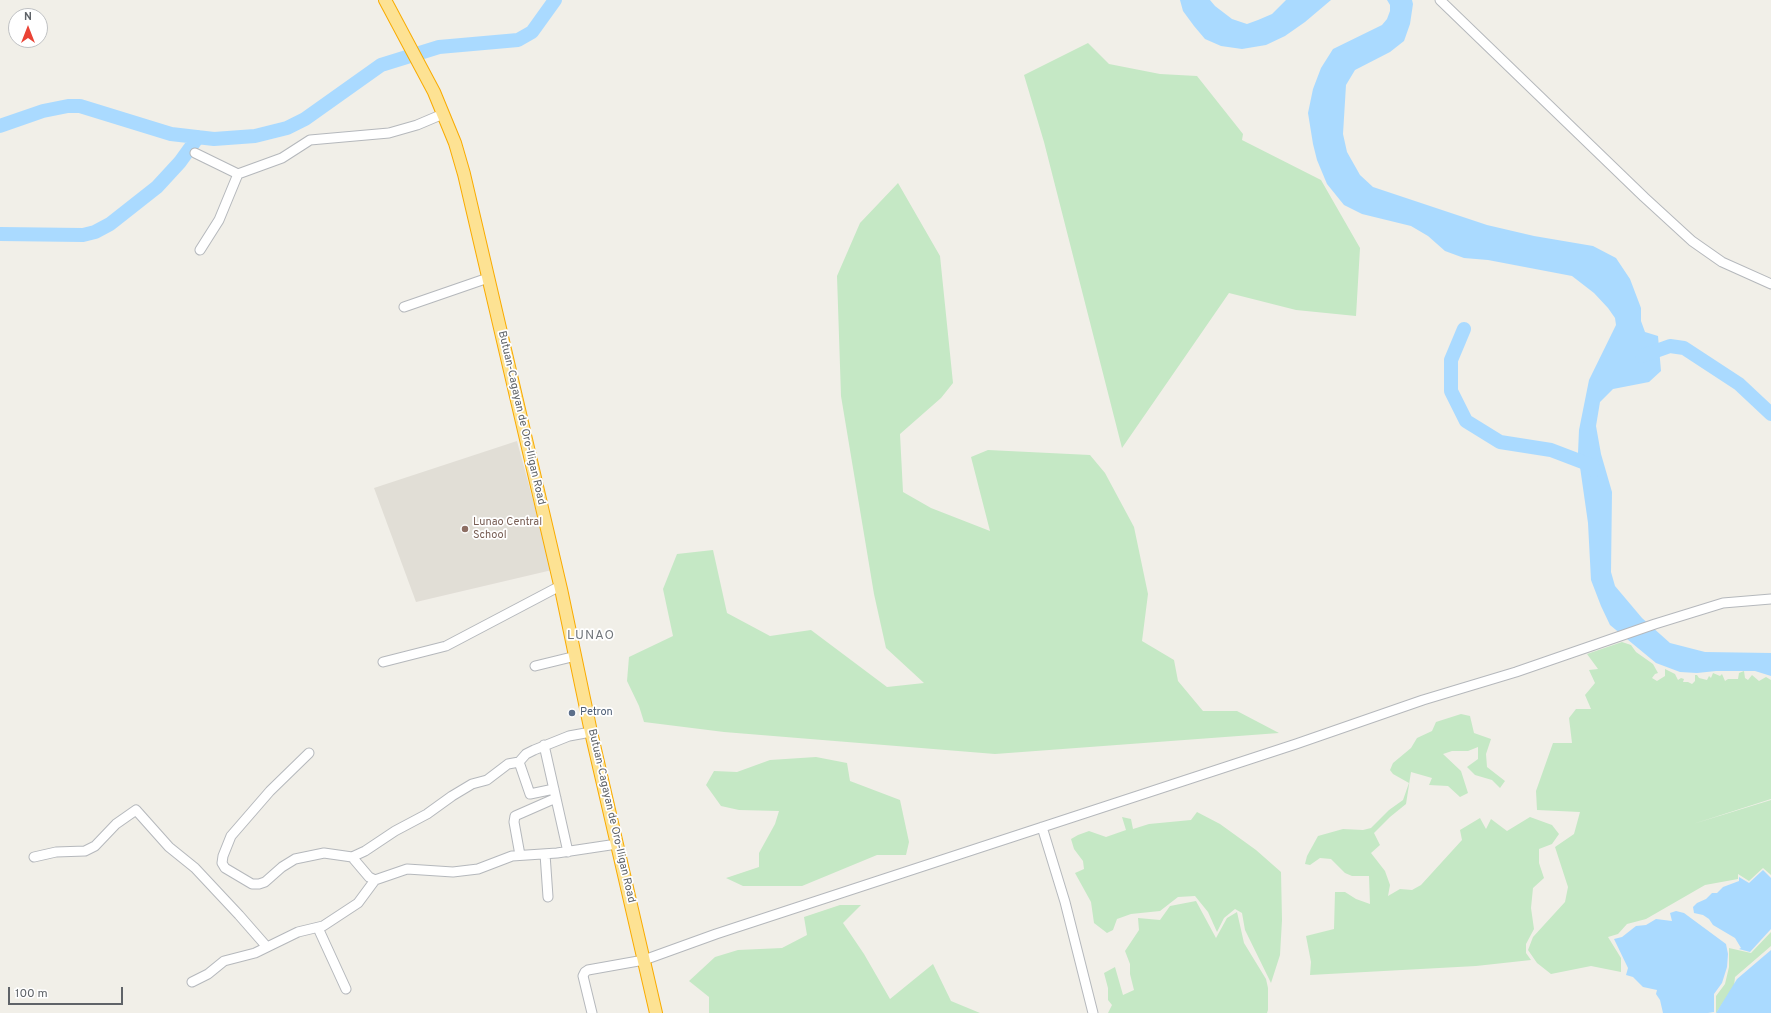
<!DOCTYPE html>
<style>
body{margin:0}
#map{position:relative;width:1771px;height:1013px;overflow:hidden;background:#f1efe8;font-family:Overpass,sans-serif}
canvas{display:block}
.north{position:absolute;left:8px;top:8px;width:40px;height:40px;box-sizing:border-box;background:#fff;border:1px solid #bfc1c3;border-radius:50%;rotate:0deg;font-size:11px;font-weight:700;line-height:16px;text-align:center;color:#5f6368}
.north::after{content:'';display:block;margin:auto;width:14px;height:18px;background:#ea4335;clip-path:polygon(50% 0,100% 100%,50% 72%,0 100%)}
.scale{position:absolute;left:8px;top:987px;width:115px;height:18px;box-sizing:border-box;border:2px solid #5f6368;border-top:0;padding-left:5px;font-size:12px;line-height:14px;white-space:nowrap;color:#5f6368;-webkit-text-stroke:3px #fff;paint-order:stroke}
</style>
<div id="map">
<canvas width="1771" height="1013"></canvas>
<div class="north">N</div>
<div class="scale">100 m</div>
</div>
<script>
const c = document.querySelector('canvas').getContext('2d');
c.lineJoin = 'round';
function paint(path, color) { c.fillStyle = color; c.fill(path, 'evenodd'); }
const shape = rows => new Path2D(rows.map(r => 'M' + r).join(''));
function trace(path, color, width, dash) { c.strokeStyle = color; c.lineWidth = width; c.lineCap = dash ? 'butt' : 'round'; c.setLineDash(dash || []); c.stroke(path); }
function drawText(font, color, halo, rows, align = 'center') {
  c.font = font + ' Overpass,sans-serif'; c.lineWidth = 3.5; c.setLineDash([]); c.textBaseline = 'middle'; c.strokeStyle = halo; c.fillStyle = color; for (const [text, x, y, turn = 0] of rows) {
    c.save(); c.translate(x, y); c.rotate((+turn || 0) * Math.PI / 180); c.textAlign = isNaN(turn) ? turn : align; if (halo) c.strokeText(text, 0, 0); c.fillText(text, 0, 0); c.restore();
  }
}
paint(shape([
 [517,441,552,570,416,602,374,488]
]), '#e1ded6');
paint(shape([
 [1088,43,1109,64,1160,74,1197,76,1243,134,1242,140,1321,180,1360,248,1356,316,1296,310,1229,293,1122,448,1044,142,1024,75],
 [898,183,940,256,953,383,941,398,900,434,903,492,931,508,990,531,971,457,988,450,1090,455,1105,473,1134,527,1148,594,1142,641,1174,660,1178,681,1203,711,1237,711,1279,733,995,754,724,732,644,722,639,706,627,681,629,657,673,636,663,589,677,554,713,550,727,613,770,636,811,630,887,687,924,683,886,648,874,594,841,396,837,276,860,223],
 [1622,642,1631,645,1636,652,1653,664,1658,673,1655,674,1652,678,1657,681,1665,676,1665,669,1675,674,1678,680,1681,678,1684,679,1683,682,1688,682,1692,684,1695,681,1695,675,1697,675,1699,678,1707,680,1709,676,1711,678,1713,673,1720,676,1722,674,1725,681,1728,679,1738,679,1739,673,1744,671,1745,678,1748,680,1752,675,1759,681,1766,677,1771,680,1771,799,1693,824,1771,800,1771,875,1763,868,1749,881,1738,874,1738,879,1705,885,1646,919,1627,924,1618,934,1608,937,1621,958,1621,972,1591,966,1551,974,1537,963,1528,950,1533,937,1565,902,1568,887,1555,847,1574,834,1580,812,1537,810,1536,791,1553,743,1572,743,1569,718,1576,709,1591,709,1585,695,1595,683,1589,670,1598,669,1587,654],
 [1461,714,1470,716,1474,733,1491,739,1486,754,1487,767,1505,781,1500,788,1492,780,1475,775,1467,767,1478,759,1478,747,1468,751,1452,751,1443,754,1461,771,1468,793,1460,797,1448,786,1429,785,1432,778,1411,772,1406,804,1390,817,1374,833,1380,845,1371,853,1385,871,1390,885,1388,896,1400,889,1412,890,1421,885,1462,840,1460,830,1480,818,1486,829,1491,819,1507,831,1530,817,1552,825,1559,834,1552,844,1539,849,1539,863,1544,878,1533,888,1531,908,1534,929,1526,944,1526,953,1531,960,1476,966,1310,975,1311,962,1306,936,1334,929,1335,892,1345,892,1356,899,1370,904,1369,876,1352,876,1345,873,1331,859,1320,858,1310,865,1305,864,1307,856,1318,836,1343,829,1363,830,1371,828,1389,810,1403,800,1409,783,1393,774,1390,770,1393,763,1411,748,1417,738,1432,731,1436,722],
 [816,757,847,763,850,781,900,800,909,842,906,855,877,855,802,886,743,886,726,878,759,867,759,853,775,824,779,811,739,810,721,806,706,785,714,771,737,772,770,760],
 [1197,812,1220,824,1256,850,1281,872,1282,920,1280,955,1271,983,1245,930,1242,913,1235,909,1224,918,1217,932,1208,912,1195,896,1178,897,1160,911,1131,914,1117,919,1113,930,1107,933,1094,923,1091,902,1075,873,1084,869,1083,861,1074,849,1071,839,1078,835,1089,831,1106,837,1126,830,1122,817,1131,819,1133,829,1149,824,1191,820],
 [1196,901,1216,938,1227,918,1237,912,1244,943,1266,979,1268,988,1268,1010,1267,1013,1108,1013,1112,1005,1108,1000,1108,988,1104,973,1115,967,1123,995,1134,990,1130,974,1130,964,1125,951,1139,930,1138,918,1160,920,1170,906],
 [840,905,861,905,843,923,864,954,890,999,933,964,951,1001,980,1013,709,1013,709,997,689,981,715,957,738,950,782,948,807,935,804,917],
 [1771,932,1771,946,1735,977,1734,987,1716,1013,1716,996,1725,984,1729,967,1729,948,1751,953]
]), '#c5e8c5');
paint(shape([
 [1180,0,1210,0,1215,6,1232,19,1247,24,1258,20,1272,14,1286,0,1331,0,1305,22,1285,36,1266,45,1242,49,1221,46,1205,39,1194,26,1183,11],
 [1387,0,1412,0,1413,4,1410,24,1404,41,1390,52,1355,70,1346,85,1343,134,1347,152,1360,175,1373,187,1487,225,1534,236,1593,246,1616,258,1630,279,1641,308,1641,321,1645,332,1658,336,1661,371,1649,382,1613,389,1600,402,1596,426,1601,454,1612,492,1611,572,1615,586,1642,618,1670,643,1705,652,1771,653,1771,676,1755,671,1716,671,1697,673,1680,672,1656,663,1610,625,1601,606,1591,580,1588,523,1578,453,1579,430,1589,380,1616,325,1615,318,1608,308,1594,293,1572,276,1488,260,1464,258,1445,251,1428,236,1411,226,1362,214,1344,205,1327,184,1317,160,1313,144,1308,113,1313,89,1321,68,1333,49,1382,25,1387,19,1390,11,1390,5],
 [1763,870,1771,878,1771,929,1750,952,1739,949,1741,948,1735,938,1713,925,1709,919,1703,915,1694,913,1693,907,1697,903,1706,899,1712,893,1717,893,1723,887,1739,881,1739,877,1749,883],
 [1676,911,1684,913,1726,944,1728,954,1727,967,1722,983,1714,994,1714,1012,1708,1013,1663,1013,1660,1000,1656,994,1657,990,1643,987,1633,977,1626,975,1628,968,1614,939,1622,937,1636,926,1646,925,1656,919,1672,921,1670,913],
 [1771,950,1771,1013,1716,1013,1737,979]
]), '#aadaff');
trace(shape([
 [0,126,43,111,68,106,80,106,171,134,214,139,255,136,287,128,305,119,381,65,439,47,518,40,532,32,555,0],
 [0,234,83,235,95,232,110,224,157,187,180,162,198,137],
 [1464,329,1451,360,1451,391,1466,421,1500,442,1551,450,1593,466,1594,470],
 [1642,356,1670,346,1684,348,1739,384,1771,414]
]), '#aadaff', 14);
const minor = shape([
 [1440,0,1644,197,1692,241,1722,262,1771,284],
 [195,153,238,174],
 [200,250,219,220,238,174,282,158,310,140,389,133,417,125,443,114],
 [404,307,488,278],
 [383,662,446,646,560,586],
 [535,666,576,656],
 [544,745,568,852],
 [309,753,270,791,231,836,223,856,222,863,225,868,252,884,259,884,265,882,282,867,295,859,324,853,352,857,369,877,375,880,407,869,453,872,478,869,512,856,557,853,617,844],
 [554,789,530,794,519,762,526,754,534,750,569,736,591,732],
 [1042,827,1065,902,1093,1013],
 [545,854,548,897],
 [520,855,514,822,515,816,556,798],
 [34,857,56,852,85,851,95,846,116,824,136,810,169,847,195,868,239,915,267,947],
 [352,857,365,851,395,831,427,814,452,796,472,784,487,780,508,764,519,762],
 [318,928,346,989],
 [192,982,208,974,224,961,255,953,298,932,323,926,358,903,375,880],
 [592,1013,583,976,585,972,588,970,644,960,716,934,1296,744,1423,700,1516,672,1655,624,1723,603,1771,599]
]);
const highway = shape([
 [385,0,434,92,455,143,464,174,561,589,591,732,656,1013]
]);
trace(minor, '#b5b8bc', 11);
trace(highway, '#f9ab00', 14);
trace(minor, '#fff', 9);
trace(highway, '#fde293', 12);
for (const [x, y, r, color] of [
 [465,529,4,"#8d6e63"],
 [572,713,4,"#5c6f8a"]
]) { const dot = new Path2D(); dot.arc(x, y, r, 0, 2 * Math.PI); c.fillStyle = color; c.fill(dot); trace(dot, '#fff', 1.5); }
drawText('11px', '#5f6368', '#fff', [
 ["Butuan-Cagayan de Oro-Iligan Road",521,418,77],
 ["Butuan-Cagayan de Oro-Iligan Road",611,816,77]
]);
drawText('11px', '#785e54', '#fff', [
 ["Lunao Central",473,523],
 ["School",473,536]
], 'left');
drawText('11px', '#4e5e75', '#fff', [
 ["Petron",580,713]
], 'left');
c.letterSpacing = '1px';
drawText('13px', '#70757a', '#fff', [
 ["LUNAO",591,636]
]);
c.letterSpacing = '0px';
</script>
